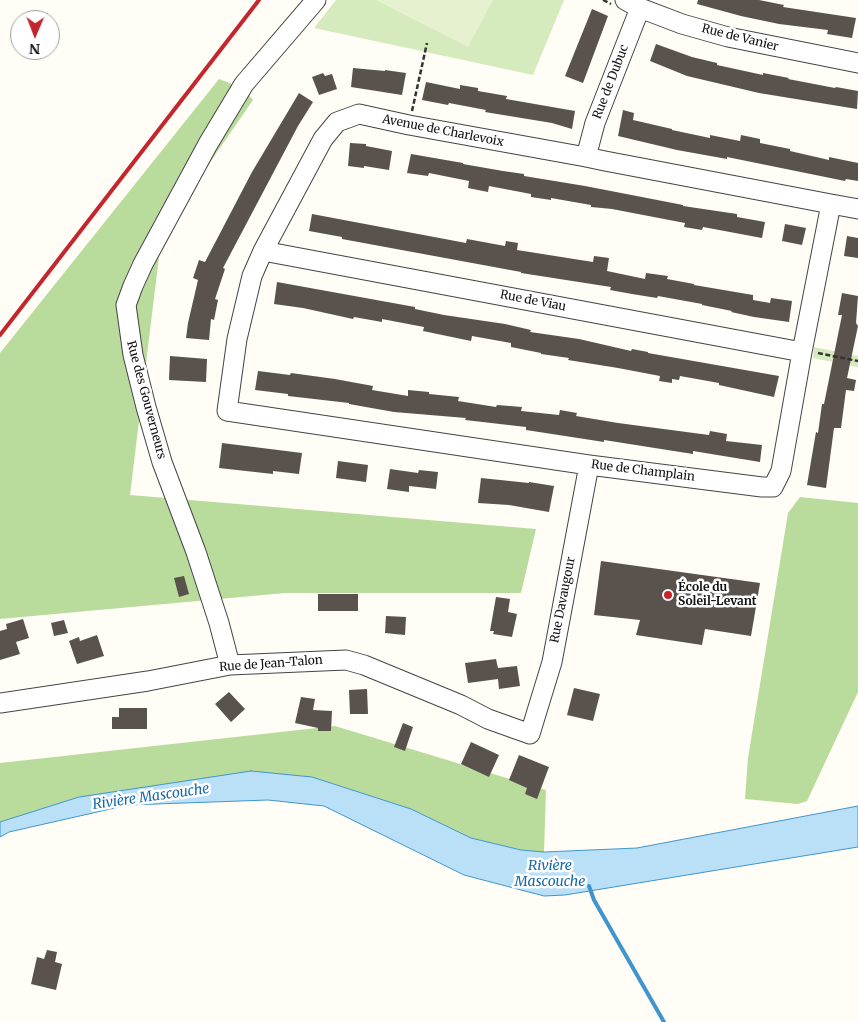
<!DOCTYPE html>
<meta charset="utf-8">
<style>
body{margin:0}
#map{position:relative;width:858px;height:1022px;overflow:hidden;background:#fffdf5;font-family:Merriweather,serif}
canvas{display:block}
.north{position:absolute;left:10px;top:10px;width:50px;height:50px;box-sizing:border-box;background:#fff;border:1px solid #a0a0a0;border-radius:50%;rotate:181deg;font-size:14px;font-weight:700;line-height:20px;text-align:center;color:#111}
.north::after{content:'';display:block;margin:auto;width:18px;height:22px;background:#c4262e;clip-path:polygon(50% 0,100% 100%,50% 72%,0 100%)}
</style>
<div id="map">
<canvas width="858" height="1022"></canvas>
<div class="north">N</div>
</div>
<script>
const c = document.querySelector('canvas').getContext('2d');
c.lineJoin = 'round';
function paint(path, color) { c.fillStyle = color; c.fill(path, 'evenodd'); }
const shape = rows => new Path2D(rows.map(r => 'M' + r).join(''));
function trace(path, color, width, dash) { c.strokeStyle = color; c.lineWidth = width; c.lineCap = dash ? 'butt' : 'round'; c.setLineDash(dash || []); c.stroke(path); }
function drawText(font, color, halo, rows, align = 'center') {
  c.font = font + ' Merriweather,serif'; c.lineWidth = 5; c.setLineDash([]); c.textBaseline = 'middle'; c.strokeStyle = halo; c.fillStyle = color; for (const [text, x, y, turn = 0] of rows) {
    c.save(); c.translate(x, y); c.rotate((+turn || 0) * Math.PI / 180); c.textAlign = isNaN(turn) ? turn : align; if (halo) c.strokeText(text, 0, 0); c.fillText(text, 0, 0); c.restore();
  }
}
paint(shape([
 [336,0,564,0,533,75,314,28],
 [814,347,858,356,858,367,813,358]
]), '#d5ebbd');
paint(shape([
 [219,79,243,88,253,100,162,232,130,495,536,529,521,593,285,593,0,619,0,353],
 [800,497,858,503,858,692,807,801,798,804,745,799,748,758,788,513],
 [335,726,546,790,544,852,521,850,471,838,411,809,312,777,79,797,0,822,0,763]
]), '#b9dc9c');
paint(shape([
 [376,0,493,0,468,47]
]), '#e6f2cf');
const water = shape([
 [251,771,312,777,411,809,471,838,521,850,544,852,637,848,858,806,858,847,565,895,544,896,464,875,324,806,268,800,128,805,9,832,0,837,0,822,79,797,251,771]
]);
paint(water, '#b9e0f7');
trace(water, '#3f96cf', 1);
trace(shape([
 [589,886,594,900,664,1022]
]), '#3f96cf', 4);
paint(shape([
 [698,0,759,0,784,5,783,7,856,18,852,38,827,34,828,30,779,24,741,16,697,4],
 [592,9,608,16,583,83,565,76],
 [656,44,692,57,717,63,717,65,763,75,763,73,789,78,788,79,835,88,836,87,858,91,857,109,759,93,687,76,650,61],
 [353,68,385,71,385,70,406,73,402,95,351,87],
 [323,73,325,76,332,74,337,89,319,95,312,77],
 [426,82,460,89,460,85,478,88,478,91,507,96,506,99,575,111,572,129,552,123,485,112,486,110,449,103,448,105,422,100],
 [299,93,313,102,298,126,223,268,225,269,215,299,218,300,214,320,211,319,209,340,186,338,188,323,198,280,193,278,199,260,205,262,252,172],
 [623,110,634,113,633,120,672,129,672,130,710,138,710,135,740,141,741,135,760,139,760,143,790,149,790,151,829,160,829,157,858,163,858,181,846,179,845,181,727,157,727,159,677,150,618,136],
 [350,143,366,144,366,146,392,151,389,170,364,166,364,168,348,166],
 [411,154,463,163,463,164,503,171,524,174,524,176,585,186,683,205,683,206,737,214,737,217,765,222,762,238,703,227,702,230,684,227,685,223,612,209,591,207,591,205,551,198,551,200,531,197,531,194,489,186,488,192,468,188,469,181,429,173,428,176,407,173],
 [312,214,466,243,467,239,505,246,506,241,518,243,517,250,593,262,594,256,609,258,607,271,645,279,646,273,668,276,667,279,694,284,694,285,753,295,753,300,770,303,771,298,792,301,789,322,754,317,731,312,732,311,702,305,702,304,658,296,657,298,632,294,610,290,611,287,521,273,521,272,342,239,342,237,309,231],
 [785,224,806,228,802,245,782,241],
 [847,236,858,238,858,258,844,256],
 [277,282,415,307,415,309,444,315,505,324,531,330,530,332,579,339,631,351,632,349,648,352,648,353,779,376,774,397,719,385,719,383,680,376,679,380,672,379,672,383,659,381,660,376,618,368,568,360,569,358,541,354,541,353,511,347,511,343,472,336,471,341,423,331,424,327,382,319,382,322,354,317,353,319,303,308,274,304],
 [842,293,858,296,856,323,858,326,847,378,856,380,854,391,846,390,841,428,834,428,826,488,807,485,816,432,818,433,822,404,824,404,842,315,838,315],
 [170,356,207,359,206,382,169,380],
 [258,371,290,375,291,373,335,379,373,386,372,390,408,396,408,390,429,392,429,394,459,397,458,401,496,407,497,405,522,407,521,411,559,415,560,410,577,413,576,416,618,423,709,435,710,431,727,434,726,441,762,445,760,462,693,451,693,454,604,440,604,442,526,430,526,427,465,420,466,418,394,412,349,404,349,403,288,396,288,394,255,390],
 [222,443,302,453,299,474,273,471,273,474,219,468],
 [338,461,368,465,366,482,336,478],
 [390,469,418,473,419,470,438,472,436,489,409,486,409,492,387,489],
 [481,478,529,483,529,482,554,486,549,512,509,505,478,503],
 [601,561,760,583,751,636,705,629,702,645,636,635,640,620,594,615],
 [184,576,189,594,179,597,174,578],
 [318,594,358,594,358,611,318,611],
 [496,597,510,599,508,612,517,614,512,637,493,634,494,631,490,631],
 [386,616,406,617,405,635,385,633],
 [23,619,29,638,16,642,20,654,0,660,0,631,7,629,6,624],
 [64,620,68,633,54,636,51,623],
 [97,635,104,656,77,664,69,641,79,637,80,641],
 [496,659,498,668,517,666,520,686,499,689,498,679,468,683,465,663],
 [574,688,600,694,593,721,567,715],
 [367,689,368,714,350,714,349,690],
 [229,692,245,709,231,722,215,704],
 [301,697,315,699,313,710,332,711,331,731,318,731,318,728,295,723],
 [119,708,147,708,147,729,112,729,112,717,119,717],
 [403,723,413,727,405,751,394,747],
 [471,742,499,755,489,777,461,764],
 [519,755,549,767,537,799,525,794,527,788,509,780],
 [47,950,57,952,55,962,62,964,56,990,31,984,37,957,44,959]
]), '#5a524d');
const minor = shape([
 [625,0,640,8,682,24,728,37,858,63],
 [586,157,595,123,640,8],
 [831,204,802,352,781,471,773,487,762,487,589,465,227,411,237,339,252,276,263,251,323,139,337,122,359,114,409,125,586,157,605,161,831,204,858,209],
 [263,251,802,352],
 [230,665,219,623,196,552,162,462,146,407,133,355,126,305,133,286,143,264,208,144,244,84,316,0],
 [0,703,148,681,230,665,346,660,364,665,461,705,488,719,530,734,552,662,589,465]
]);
trace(minor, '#444', 21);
trace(shape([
 [603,0,611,4],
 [412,111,427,43],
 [818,353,858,361]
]), '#333', 2.5, [5, 2.5]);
trace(minor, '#fff', 19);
trace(shape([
 [0,335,259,0]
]), '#c4262e', 4);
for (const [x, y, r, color] of [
 [668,595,5,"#c4262e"]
]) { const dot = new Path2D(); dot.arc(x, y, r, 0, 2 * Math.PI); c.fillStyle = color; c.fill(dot); trace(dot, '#fff', 2); }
drawText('12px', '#111', '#fff', [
 ["Rue de Vanier",740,38,14],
 ["Rue de Dubuc",611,82,-69],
 ["Avenue de Charlevoix",443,131,11],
 ["Rue de Viau",533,301,11],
 ["Rue des Gouverneurs",146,400,75],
 ["Rue de Champlain",643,471,7],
 ["Rue Davaugour",563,600,-79],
 ["Rue de Jean-Talon",271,664,-4]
]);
drawText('bold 12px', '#111', '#fff', [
 ["École du",678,588],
 ["Soleil-Levant",678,602]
], 'left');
drawText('italic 14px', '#1768a6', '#fff', [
 ["Rivière Mascouche",151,797,-8],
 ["Rivière",550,866],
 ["Mascouche",550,882]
]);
</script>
